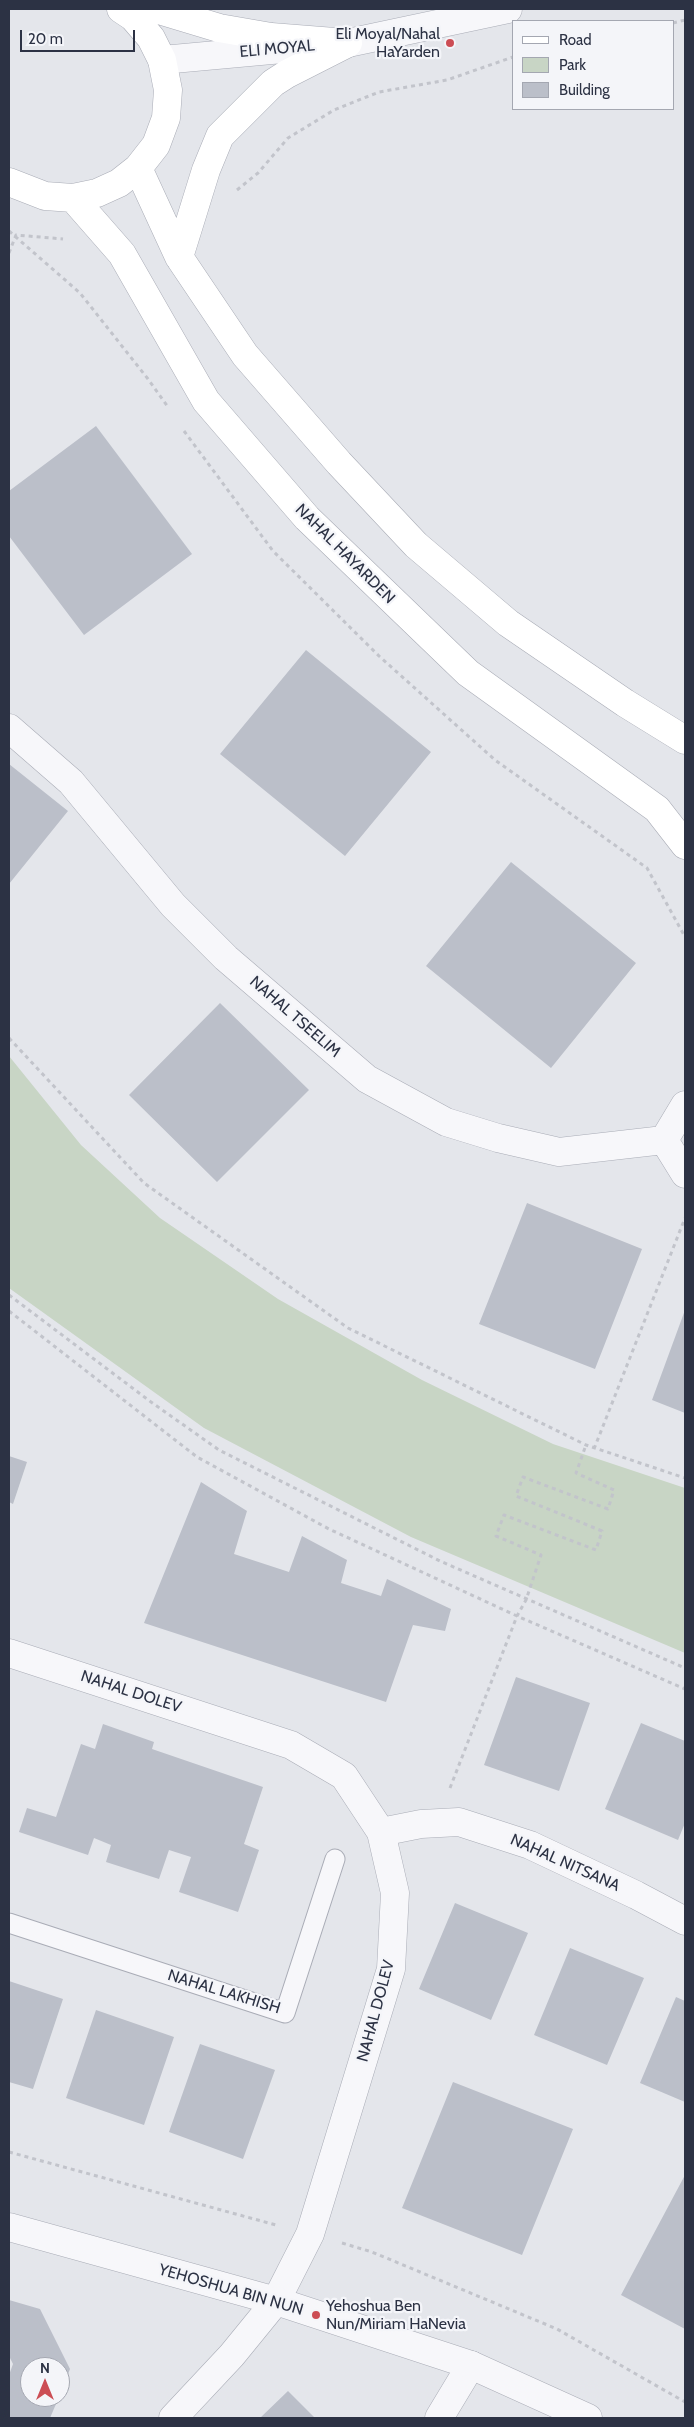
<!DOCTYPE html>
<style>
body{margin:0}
#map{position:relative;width:694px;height:2427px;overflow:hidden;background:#e4e6eb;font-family:Cabin,sans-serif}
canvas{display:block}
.frame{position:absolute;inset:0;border:10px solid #2c3244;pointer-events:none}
.legend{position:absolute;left:512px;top:20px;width:162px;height:90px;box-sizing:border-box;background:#f4f5f9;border:1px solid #a4a7b1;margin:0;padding:6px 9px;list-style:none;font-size:15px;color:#2c3244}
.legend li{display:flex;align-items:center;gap:10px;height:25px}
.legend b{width:25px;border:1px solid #a4a7b1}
.north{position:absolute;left:20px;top:2357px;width:50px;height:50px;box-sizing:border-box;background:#f4f5f9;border:1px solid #a4a7b1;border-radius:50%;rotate:0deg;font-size:14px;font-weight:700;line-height:20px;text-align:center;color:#2c3244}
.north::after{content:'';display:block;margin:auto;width:18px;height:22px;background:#cc4d54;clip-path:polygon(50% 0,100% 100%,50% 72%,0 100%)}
.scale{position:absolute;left:20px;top:30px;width:115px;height:22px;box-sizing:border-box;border:2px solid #2c3244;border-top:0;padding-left:6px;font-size:15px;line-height:18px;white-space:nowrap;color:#2c3244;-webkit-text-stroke:4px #f4f5f9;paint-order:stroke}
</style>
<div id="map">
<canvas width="694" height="2427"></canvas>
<div class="frame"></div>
<ul class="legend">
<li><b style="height:6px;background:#fff"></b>Road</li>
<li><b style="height:14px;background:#c8d5c5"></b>Park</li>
<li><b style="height:14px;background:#bbbfc9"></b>Building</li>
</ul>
<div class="north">N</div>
<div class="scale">20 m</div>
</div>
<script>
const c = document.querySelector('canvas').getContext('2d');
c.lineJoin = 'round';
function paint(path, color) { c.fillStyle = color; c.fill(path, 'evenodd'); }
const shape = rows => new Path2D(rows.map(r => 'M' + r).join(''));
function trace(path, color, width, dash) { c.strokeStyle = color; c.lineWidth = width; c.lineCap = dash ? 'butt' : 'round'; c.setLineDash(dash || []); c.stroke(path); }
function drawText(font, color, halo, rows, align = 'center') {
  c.font = font + ' Cabin,sans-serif'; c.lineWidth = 4.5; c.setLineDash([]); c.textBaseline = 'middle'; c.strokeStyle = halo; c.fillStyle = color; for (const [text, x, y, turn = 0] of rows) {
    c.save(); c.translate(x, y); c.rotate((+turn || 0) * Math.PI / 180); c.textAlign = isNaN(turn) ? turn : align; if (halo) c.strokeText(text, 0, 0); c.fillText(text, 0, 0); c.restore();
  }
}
paint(shape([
 [9,1056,81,1145,160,1218,278,1299,422,1380,553,1444,685,1488,685,1653,411,1537,204,1428,9,1288]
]), '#c8d5c5');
paint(shape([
 [96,426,192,554,84,635,9,536,9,491],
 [306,650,431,752,345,856,220,754],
 [9,764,68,811,9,884],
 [511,862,636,963,551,1068,426,966],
 [220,1003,309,1090,217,1182,129,1095],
 [527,1203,642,1249,595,1369,479,1324],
 [685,1310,685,1413,652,1400],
 [9,1456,27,1462,13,1504,9,1502],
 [201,1482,247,1511,234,1554,289,1572,302,1536,347,1560,341,1583,381,1596,387,1579,451,1609,445,1631,413,1625,386,1702,144,1623],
 [516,1677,590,1703,559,1791,484,1765],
 [641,1723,685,1741,685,1823,678,1840,605,1809],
 [103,1724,154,1742,152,1749,263,1787,244,1844,259,1850,238,1912,179,1892,191,1857,169,1850,159,1879,106,1862,111,1845,94,1838,88,1855,19,1832,27,1808,56,1817,81,1744,95,1749],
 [455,1903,528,1933,491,2020,419,1989],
 [570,1948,644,1978,607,2065,534,2035],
 [9,1981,63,1999,33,2089,9,2082],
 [676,1997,685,2001,685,2102,640,2083],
 [96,2010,174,2037,144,2125,66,2098],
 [200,2044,275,2070,243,2159,169,2132],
 [453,2082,573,2129,522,2255,402,2208],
 [685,2175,685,2329,621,2295],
 [9,2300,40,2309,70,2369,60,2394,60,2367,30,2367,30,2397,59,2397,50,2418,9,2418,9,2375,13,2364,9,2356],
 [288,2391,315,2418,260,2418]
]), '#bbbfc9');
const service = shape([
 [9,1923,285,2013,335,1859]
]);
const minor = shape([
 [9,728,71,782,173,905,226,958,367,1079,446,1122,498,1138,559,1152,664,1140,685,1105],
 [664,1140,685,1174],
 [9,1653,291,1745,344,1776,381,1832,395,1893,391,1969,310,2234,276,2301,232,2355,173,2418],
 [381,1832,421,1824,459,1822,530,1845,636,1895,685,1921],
 [439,2418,471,2365]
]);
const tertiary = shape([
 [162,60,348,43,508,9],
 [9,2227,276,2301,471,2365,588,2418]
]);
const secondary = shape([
 [156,9,219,28,271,37,347,43],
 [138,168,179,257,245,355,339,463,416,545,508,623,625,703,685,740],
 [9,182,45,196,73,198,97,193,119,183,138,168,156,145,166,118,168,90,162,60,151,38,133,17,121,9],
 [73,198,122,254,206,401,307,518,468,673,657,809,685,845],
 [179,257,206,170,220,136,273,83,287,74,348,43]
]);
trace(service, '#a9acb6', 21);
trace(minor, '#a9acb6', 29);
trace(tertiary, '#a9acb6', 29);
trace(secondary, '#a9acb6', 29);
trace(shape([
 [673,23,685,20],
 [237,190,258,173,288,138,334,110,379,92,447,80,513,57],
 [9,231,80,293,148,379,168,407],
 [9,253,16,235,63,239],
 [184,431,273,551,379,656,495,760,647,868,685,937],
 [9,1038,144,1183,348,1328,586,1445,685,1478],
 [9,1295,151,1402,219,1450,440,1561,685,1668],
 [9,1311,197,1457,329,1529,517,1616,685,1689],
 [594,1449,685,1218],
 [450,1788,517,1616,526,1600,541,1555,496,1536,504,1515,596,1550,602,1531,516,1496,523,1477,608,1509,614,1490,576,1473,586,1445],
 [9,2152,276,2225],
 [342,2243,372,2252,557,2329,685,2402]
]), '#c2c4cb', 3, [4, 4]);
trace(service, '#f7f7fa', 19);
trace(minor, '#f7f7fa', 28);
trace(tertiary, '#f7f7fa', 28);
trace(secondary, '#fff', 28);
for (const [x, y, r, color] of [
 [450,43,5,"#cc4d54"],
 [316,2315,5,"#cc4d54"]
]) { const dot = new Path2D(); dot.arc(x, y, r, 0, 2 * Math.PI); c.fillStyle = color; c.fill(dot); trace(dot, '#f4f5f9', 2); }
drawText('16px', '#2c3244', '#f4f5f9', [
 ["Eli Moyal/Nahal",440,34],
 ["HaYarden",440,52],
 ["Yehoshua Ben",326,2306,"left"],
 ["Nun/Miriam HaNevia",326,2324,"left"]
], 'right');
drawText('16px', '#2c3244', '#f4f5f9', [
 ["ELI MOYAL",277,49,-5],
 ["NAHAL HAYARDEN",345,554,45],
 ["NAHAL TSEELIM",295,1017,41],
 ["NAHAL DOLEV",131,1692,18],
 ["NAHAL NITSANA",565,1863,24],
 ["NAHAL LAKHISH",224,1992,17],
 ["NAHAL DOLEV",376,2011,-75],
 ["YEHOSHUA BIN NUN",231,2290,16]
]);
</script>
